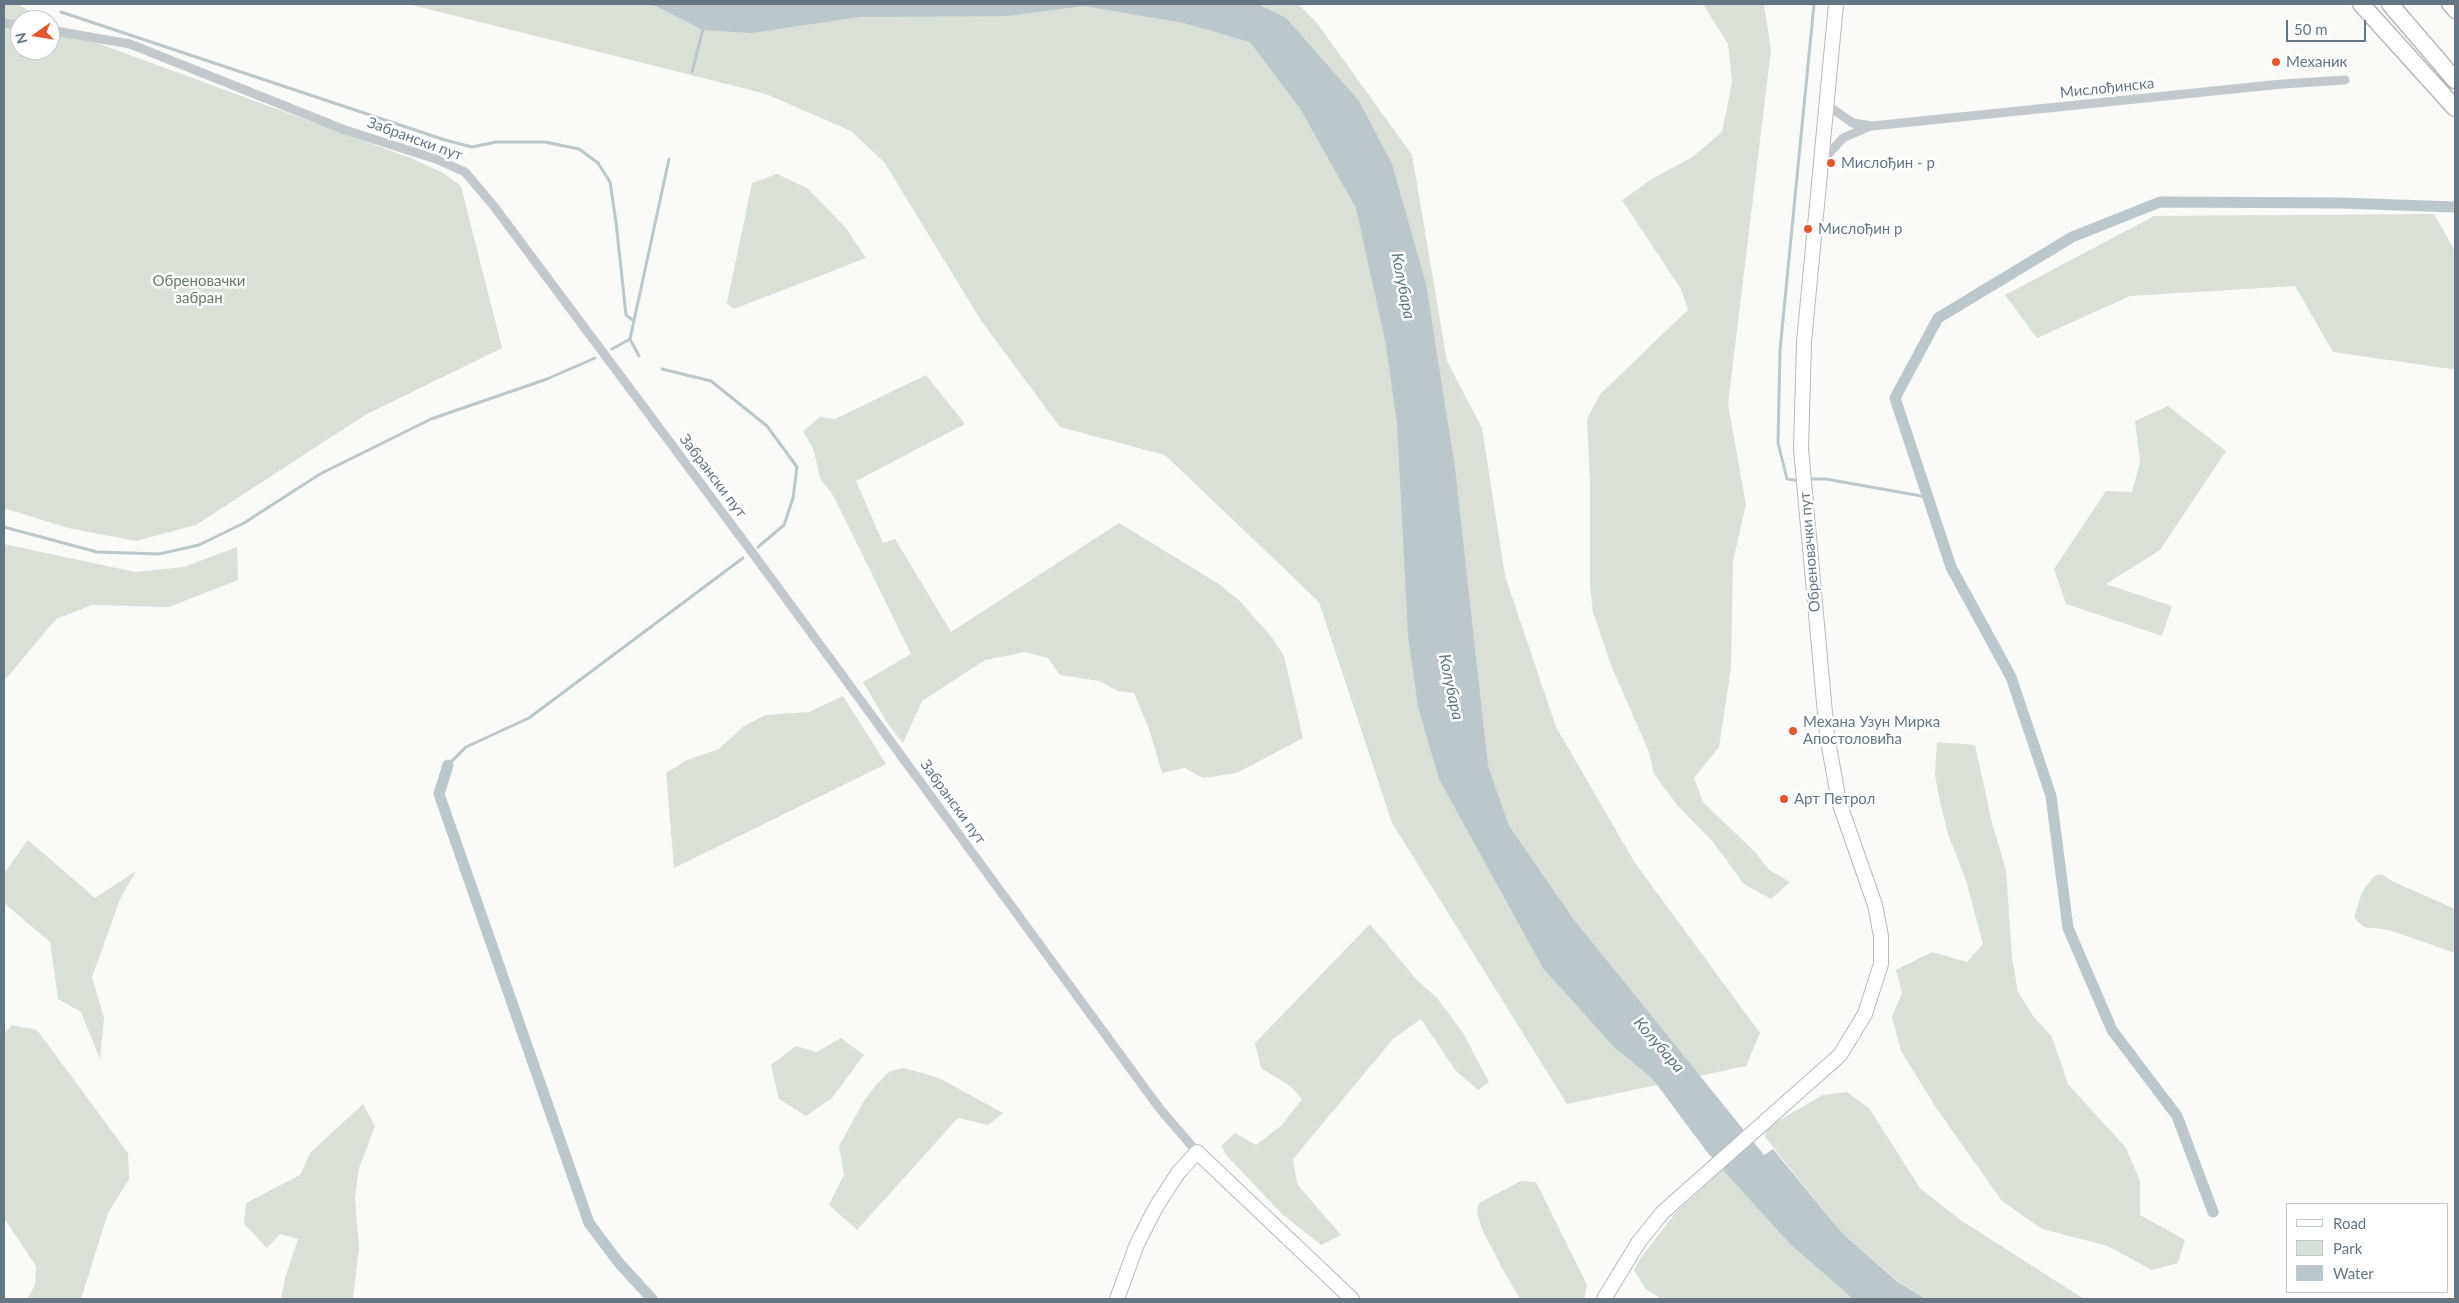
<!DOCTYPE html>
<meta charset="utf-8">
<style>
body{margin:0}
#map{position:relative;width:2459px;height:1303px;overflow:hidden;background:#fafaf8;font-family:Lato,sans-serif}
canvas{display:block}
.frame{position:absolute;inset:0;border:5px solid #657683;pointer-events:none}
.legend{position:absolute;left:2286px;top:1203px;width:162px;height:90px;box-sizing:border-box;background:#fff;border:1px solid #c1c8cd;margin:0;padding:6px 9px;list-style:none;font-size:15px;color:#657683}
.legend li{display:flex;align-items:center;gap:10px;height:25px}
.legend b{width:25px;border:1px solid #c1c8cd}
.north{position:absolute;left:10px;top:10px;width:50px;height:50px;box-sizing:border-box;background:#fff;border:1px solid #c1c8cd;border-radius:50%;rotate:257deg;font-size:14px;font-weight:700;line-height:20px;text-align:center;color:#657683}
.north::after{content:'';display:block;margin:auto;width:18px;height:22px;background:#e4572e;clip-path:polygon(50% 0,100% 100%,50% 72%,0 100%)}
.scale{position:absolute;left:2286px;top:20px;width:80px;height:22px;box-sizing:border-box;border:2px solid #657683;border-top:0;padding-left:6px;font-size:15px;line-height:18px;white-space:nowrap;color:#657683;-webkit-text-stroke:4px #fff;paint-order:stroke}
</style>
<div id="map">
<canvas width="2459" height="1303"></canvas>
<div class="frame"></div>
<ul class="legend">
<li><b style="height:6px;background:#fff"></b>Road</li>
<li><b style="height:14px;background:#dadfd7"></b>Park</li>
<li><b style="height:14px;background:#bbc7cb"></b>Water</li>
</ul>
<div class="north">N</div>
<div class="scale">50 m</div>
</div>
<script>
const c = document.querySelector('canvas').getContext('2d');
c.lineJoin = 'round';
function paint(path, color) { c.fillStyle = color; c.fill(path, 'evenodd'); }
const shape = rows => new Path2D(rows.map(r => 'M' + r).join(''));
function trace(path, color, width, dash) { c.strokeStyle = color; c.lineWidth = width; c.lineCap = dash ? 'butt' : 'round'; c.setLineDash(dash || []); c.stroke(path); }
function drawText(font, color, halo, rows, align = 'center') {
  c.font = font + ' Lato,sans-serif'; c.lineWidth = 5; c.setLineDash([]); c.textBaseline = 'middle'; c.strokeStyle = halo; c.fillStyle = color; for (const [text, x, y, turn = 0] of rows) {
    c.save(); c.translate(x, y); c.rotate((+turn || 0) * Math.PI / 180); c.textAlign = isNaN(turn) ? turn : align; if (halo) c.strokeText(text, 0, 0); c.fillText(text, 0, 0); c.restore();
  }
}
paint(shape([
 [4,4,17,4,45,20,20,20,20,50,50,50,50,23,67,32,413,159,443,173,461,186,502,348,365,415,196,525,136,541,68,528,4,508],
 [408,4,1298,4,1317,23,1412,155,1447,361,1482,428,1505,576,1556,727,1635,863,1760,1033,1746,1066,1567,1104,1392,823,1319,602,1165,455,1060,427,982,322,884,162,851,131,766,94],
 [1703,4,1764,4,1771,50,1728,404,1746,505,1733,561,1731,668,1719,747,1694,778,1703,802,1755,852,1769,870,1790,882,1771,899,1744,884,1713,842,1678,806,1654,774,1649,752,1611,665,1593,612,1590,585,1590,481,1587,419,1600,394,1688,310,1681,289,1622,200,1655,177,1691,158,1722,132,1732,82,1728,44],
 [777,174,807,188,846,228,866,258,734,309,727,303,752,183],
 [2434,214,2455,251,2455,368,2451,369,2333,352,2295,286,2130,296,2037,338,2005,295,2154,216],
 [926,375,965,424,856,481,883,543,895,539,951,632,1119,523,1219,584,1241,602,1273,639,1284,656,1303,738,1237,773,1203,778,1185,768,1162,773,1149,729,1134,693,1118,691,1099,681,1060,675,1048,658,1025,652,985,660,922,701,903,743,888,724,863,682,911,654,834,497,820,478,814,451,803,431,820,417,835,419],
 [2168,406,2226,451,2160,550,2106,584,2172,606,2162,636,2066,604,2054,569,2106,491,2132,492,2140,462,2135,421],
 [4,544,135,572,184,567,237,547,238,580,169,607,92,605,56,619,4,681],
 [843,696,886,764,674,868,666,773,687,760,719,749,743,727,765,715,809,712],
 [1937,742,1975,745,1992,823,2006,870,2012,957,2018,992,2033,1016,2052,1037,2068,1084,2126,1148,2140,1181,2140,1215,2185,1240,2178,1263,2152,1270,2108,1246,2042,1229,2002,1201,1937,1109,1901,1051,1892,1017,1902,993,1896,970,1932,952,1967,962,1983,944,1966,880,1948,834,1940,802,1935,775],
 [28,840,95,898,136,871,121,897,92,977,104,1018,100,1059,81,1012,58,999,50,942,4,903,4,873],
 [2382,874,2392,881,2455,909,2455,953,2389,930,2364,927,2354,918,2362,892,2374,876],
 [1370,924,1416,979,1437,998,1463,1033,1489,1082,1478,1090,1456,1071,1421,1019,1393,1039,1293,1159,1297,1184,1341,1235,1321,1245,1282,1214,1227,1156,1221,1146,1235,1133,1256,1145,1282,1125,1302,1099,1290,1086,1261,1068,1255,1043],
 [12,1025,37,1030,128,1153,129,1179,108,1213,81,1299,27,1299,35,1285,36,1266,4,1218,4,1034],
 [841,1038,864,1055,832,1098,806,1116,779,1099,771,1065,796,1046,817,1052],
 [904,1068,939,1078,1003,1113,988,1125,958,1118,857,1230,829,1205,844,1175,839,1146,864,1101,875,1086,890,1071],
 [1847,1092,1869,1108,1920,1188,1959,1219,2084,1299,1926,1299,1899,1282,1842,1233,1765,1137,1766,1130,1773,1124,1823,1095],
 [363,1104,375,1126,359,1168,355,1198,359,1248,353,1299,281,1299,285,1278,298,1239,280,1234,267,1248,244,1224,246,1203,300,1175,311,1152],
 [1723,1169,1790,1244,1853,1299,1661,1299,1645,1288,1634,1270,1640,1259,1676,1212],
 [1521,1181,1536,1182,1587,1285,1584,1299,1520,1299,1502,1268,1482,1229,1477,1212,1479,1203]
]), '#dadfd7');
paint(shape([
 [641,4,1258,4,1286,18,1359,101,1392,164,1426,284,1455,468,1488,766,1509,826,1574,920,1764,1155,1773,1149,1842,1233,1898,1282,1926,1299,1853,1299,1790,1244,1707,1152,1652,1078,1615,1048,1543,968,1439,779,1418,707,1408,635,1397,424,1386,345,1356,208,1301,110,1250,42,1184,23,1084,6,1007,16,859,17,752,33,703,30,656,6]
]), '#bbc7cb');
trace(shape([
 [61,12,445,140,472,147,496,142,545,142,579,149,598,163,610,182,616,222,626,315,634,321],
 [692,72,703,29],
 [612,349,630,339],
 [639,356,630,339,669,159],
 [662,369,711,381,767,426,797,467,793,498,784,525,758,547],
 [1808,479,1826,479,1927,497],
 [1800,481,1787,479,1778,443,1780,350,1814,4],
 [4,527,97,552,159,554,199,545,244,523,320,474,431,419,547,379,595,358],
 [448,765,466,747,529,718,743,558]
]), '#bbc7cb', 3);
trace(shape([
 [448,765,439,794,589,1223,619,1263,652,1299],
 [2213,1212,2177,1116,2112,1030,2068,928,2051,796,2011,677,1951,567,1895,398,1938,318,2072,237,2160,202,2340,203,2455,207]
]), '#bbc7cb', 11);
const secondary = shape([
 [2448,4,2455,12]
]);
const primary = shape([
 [1117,1299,1137,1244,1156,1207,1178,1173,1197,1152,1352,1299],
 [1604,1299,1638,1243,1663,1212,1840,1055,1865,1014,1881,964,1881,936,1875,905,1839,802,1827,735,1801,449,1804,342,1836,4]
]);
const highway = shape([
 [2361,4,2455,108],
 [2390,4,2455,80]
]);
trace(secondary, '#b3babf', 15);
trace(primary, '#b5babe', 16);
trace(highway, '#b4b9bd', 19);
trace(shape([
 [4,23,20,25],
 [50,30,130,44,345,130,436,159,465,172,493,205,760,563,1160,1109,1197,1152],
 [1827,109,1834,110,1853,123,1872,126,2282,84,2345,80],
 [1822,161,1843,138,1868,127]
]), '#c3c8cc', 9);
trace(secondary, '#fff', 12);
trace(primary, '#fff', 14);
trace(highway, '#fff', 16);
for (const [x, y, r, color] of [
 [2276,62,5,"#e4572e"],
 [1831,163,5,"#e4572e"],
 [1808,229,5,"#e4572e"],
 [1793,731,5,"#e4572e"],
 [1784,799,5,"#e4572e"]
]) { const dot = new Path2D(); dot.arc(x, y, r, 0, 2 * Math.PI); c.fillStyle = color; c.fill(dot); trace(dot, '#fff', 2); }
drawText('15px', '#657683', '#fff', [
 ["Механик",2286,62],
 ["Мислођин - р",1841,163],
 ["Мислођин р",1818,229],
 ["Механа Узун Мирка",1803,722],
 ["Апостоловића",1803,739],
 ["Арт Петрол",1794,799]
], 'left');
drawText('15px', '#657683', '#fff', [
 ["Мислођинска",2107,88,-6],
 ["Забрански пут",415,139,20],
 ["Забрански пут",713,476,53],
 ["Обреновачки пут",1810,552,-95],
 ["Забрански пут",953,802,54]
]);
drawText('15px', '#687a64', '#fff', [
 ["Обреновачки",199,281],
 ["забран",199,298]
]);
drawText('italic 16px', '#60757c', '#fff', [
 ["Колубара",1403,286,79],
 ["Колубара",1451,687,78],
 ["Колубара",1659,1045,49]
]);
</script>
